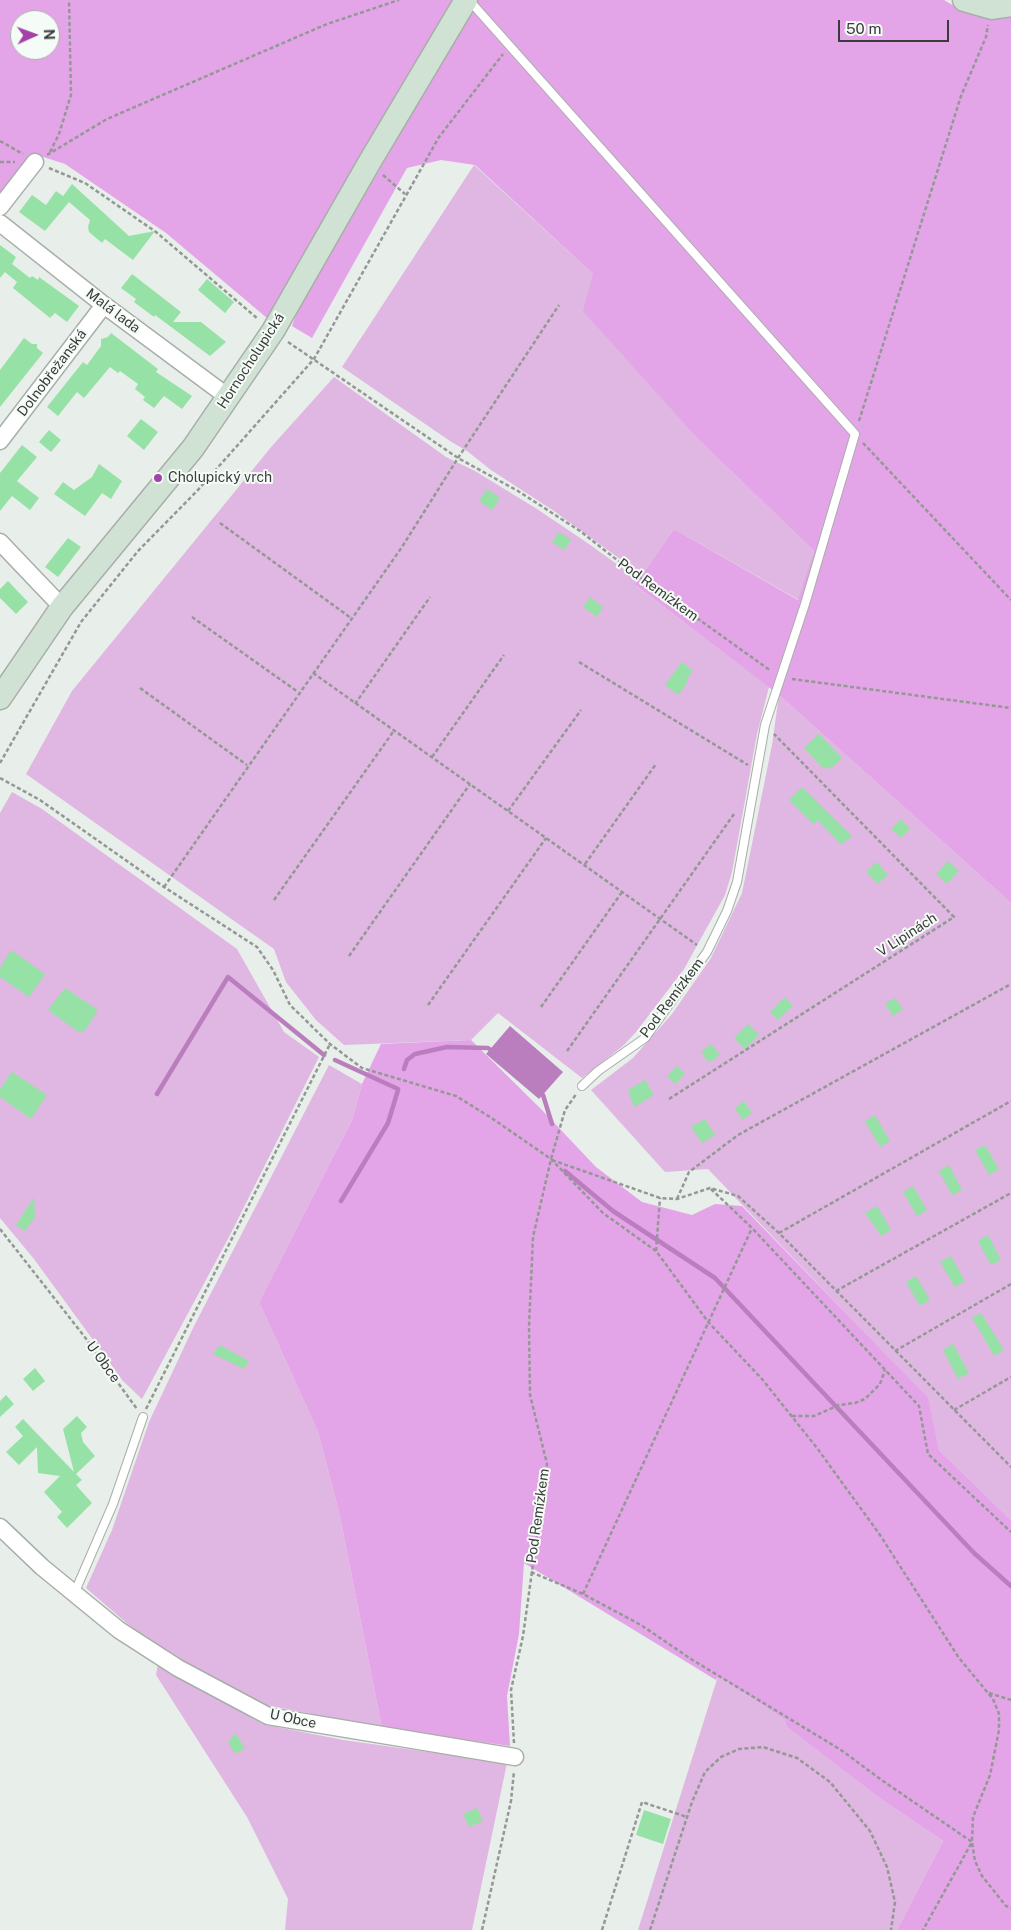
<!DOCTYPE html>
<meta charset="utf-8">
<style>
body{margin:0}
#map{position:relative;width:1011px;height:1930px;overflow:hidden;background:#e8eee9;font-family:"Public Sans",sans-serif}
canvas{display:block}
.north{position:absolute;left:10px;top:10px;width:50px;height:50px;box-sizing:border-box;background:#f5fbf6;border:1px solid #aaafab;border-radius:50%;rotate:88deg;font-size:14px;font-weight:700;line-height:20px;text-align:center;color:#393c3a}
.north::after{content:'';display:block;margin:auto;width:18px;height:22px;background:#a343aa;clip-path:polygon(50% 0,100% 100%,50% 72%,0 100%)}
.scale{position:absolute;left:838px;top:20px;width:111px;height:22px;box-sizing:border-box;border:2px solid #393c3a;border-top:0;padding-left:6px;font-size:15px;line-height:18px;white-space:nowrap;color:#393c3a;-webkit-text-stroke:4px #f5fbf6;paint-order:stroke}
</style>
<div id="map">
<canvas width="1011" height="1930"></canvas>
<div class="north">N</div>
<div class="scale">50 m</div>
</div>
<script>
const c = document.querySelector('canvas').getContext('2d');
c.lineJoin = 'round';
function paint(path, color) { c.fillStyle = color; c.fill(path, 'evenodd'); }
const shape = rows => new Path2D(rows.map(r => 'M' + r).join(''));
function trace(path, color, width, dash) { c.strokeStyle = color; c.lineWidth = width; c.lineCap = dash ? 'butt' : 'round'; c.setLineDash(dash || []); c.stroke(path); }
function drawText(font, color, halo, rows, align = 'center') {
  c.font = font + ' "Public Sans",sans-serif'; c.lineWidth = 4; c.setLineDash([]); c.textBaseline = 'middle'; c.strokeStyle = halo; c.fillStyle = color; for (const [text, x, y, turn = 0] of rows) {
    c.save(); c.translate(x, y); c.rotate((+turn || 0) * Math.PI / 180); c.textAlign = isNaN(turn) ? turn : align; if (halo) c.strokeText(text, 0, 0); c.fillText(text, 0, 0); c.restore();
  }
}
paint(shape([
 [474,165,593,274,702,443,814,551,799,600,674,529,642,575,554,511,491,470,467,451,450,441,342,367],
 [334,377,446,457,475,471,537,509,586,542,639,580,636,586,769,687,757,734,732,872,725,895,684,969,636,1032,623,1046,582,1078,498,1013,471,1040,344,1045,316,1020,286,982,274,949,26,774,72,691,272,446],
 [779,695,1011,903,1011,1520,939,1450,927,1398,708,1169,665,1172,591,1090,633,1058,672,1014,711,958,742,893,772,745],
 [12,792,42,809,237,949,284,1032,319,1057,230,1235,142,1399,123,1381,34,1259,0,1218,0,813],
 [329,1065,362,1084,352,1120,259,1302,318,1432,339,1512,382,1728,256,1703,160,1652,86,1588,112,1530,149,1422,194,1326],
 [158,1664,262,1724,343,1740,507,1763,472,1930,285,1930,288,1899,247,1817,156,1675],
 [718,1676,785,1720,786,1726,878,1797,943,1841,897,1930,638,1930]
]), '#e0b6e2');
paint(shape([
 [0,0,454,0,267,318,166,233,65,164,34,154,0,194],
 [20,20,50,20,50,50,20,50],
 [478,0,944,0,966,13,991,18,1011,15,1011,903,779,695,635,585,674,529,798,600,814,551,702,443,583,311,593,274,475,165,441,160,407,168,312,338,292,326,298,310],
 [471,1040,541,1109,596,1167,642,1202,692,1215,715,1204,742,1206,928,1398,939,1450,1011,1520,1011,1930,897,1930,943,1841,878,1797,822,1754,786,1726,785,1720,718,1676,716,1680,524,1563,519,1634,507,1696,510,1746,382,1728,339,1512,318,1432,259,1302,352,1120,362,1084,381,1044]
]), '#e3a5e7');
paint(shape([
 [510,1026,563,1072,539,1099,486,1054]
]), '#ba7ebe');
trace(shape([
 [335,1060,398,1089],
 [404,1069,407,1060,415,1054,447,1047,488,1048,494,1052],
 [540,1092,543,1095,552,1124],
 [157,1094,228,977,324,1055],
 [565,1171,613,1211,715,1278,974,1553,1011,1586],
 [341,1201,388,1123,398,1090]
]), '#ba7ebe', 4.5);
paint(shape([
 [72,184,129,236,155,231,133,260,105,239,102,243,89,232,88,227,90,220,69,202,45,231,19,212,32,195,46,205,56,191,63,196],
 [0,245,16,257,12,264,30,278,32,276,38,280,39,277,79,306,67,322,55,313,50,318,13,288,17,282,5,272,0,278],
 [132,274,181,312,173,322,201,322,226,342,210,356,155,315,154,317,134,302,136,299,121,288],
 [207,279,234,302,225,313,198,290],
 [111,333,158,369,156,372,192,396,182,409,164,396,154,408,143,400,145,397,135,389,138,384,120,371,118,373,110,367,84,398,77,392,58,416,47,407,83,362,87,365,101,346,101,339,108,337],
 [24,338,32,344,37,344,37,348,43,353,0,407,0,370],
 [141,419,158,432,144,450,127,436],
 [49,430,61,440,51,452,39,442],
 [22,445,37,457,17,481,39,498,30,510,12,496,0,511,0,473],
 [99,464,122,481,111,499,102,493,85,516,54,494,63,482,74,490,92,477],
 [487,489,500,498,492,510,479,501],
 [559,532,571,540,564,550,552,542],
 [68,538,81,547,58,577,45,567],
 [8,581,28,602,16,614,0,598,0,589],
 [590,597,603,607,597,617,583,607],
 [682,662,693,671,686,680,688,682,678,695,665,685],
 [819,734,842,758,830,769,828,766,824,769,804,748],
 [802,787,852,836,841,845,818,820,813,824,789,800],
 [901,819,910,829,901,838,891,829],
 [948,861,959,871,947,884,936,874],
 [877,862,888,875,878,884,866,872],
 [11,950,45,974,29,997,0,977,0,968],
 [65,988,98,1010,84,1032,82,1030,80,1033,48,1010],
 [785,997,793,1006,778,1020,770,1012],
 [895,998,903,1009,893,1016,885,1004],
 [748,1024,759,1035,745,1049,734,1038],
 [711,1044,720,1055,709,1063,701,1052],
 [677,1066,685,1074,675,1084,667,1076],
 [12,1072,47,1095,31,1119,0,1097,0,1089],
 [645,1080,654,1095,634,1107,628,1090],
 [744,1101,752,1113,742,1120,735,1108],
 [875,1115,890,1141,880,1147,865,1121],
 [705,1119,715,1135,702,1143,691,1127],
 [985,1145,999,1169,989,1175,975,1150],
 [949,1165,962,1190,952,1195,939,1171],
 [913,1186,927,1210,917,1216,903,1192],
 [34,1197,35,1217,25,1231,16,1225],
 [877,1206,891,1230,881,1236,865,1213],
 [988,1235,1001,1260,991,1265,978,1241],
 [951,1256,965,1281,955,1287,940,1262],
 [916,1276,930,1300,920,1306,906,1282],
 [981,1313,1004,1350,994,1356,972,1317],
 [953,1344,969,1373,958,1379,943,1350],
 [220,1345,249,1361,244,1369,213,1354],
 [35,1368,45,1381,33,1391,23,1379],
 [6,1395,14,1404,0,1417,0,1401],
 [77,1416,87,1427,81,1433,83,1442,95,1456,76,1474,82,1480,76,1485,92,1503,67,1528,57,1517,62,1512,44,1492,60,1476,38,1473,37,1447,19,1465,6,1452,23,1436,15,1427,23,1419,74,1472,63,1429],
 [235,1733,245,1748,236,1754,228,1743],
 [477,1808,483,1821,469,1827,463,1814],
 [644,1810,671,1819,663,1844,636,1835]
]), '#96e2a6');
const lane = shape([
 [469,0,855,434,805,604,765,725,737,882,727,911,707,952,645,1038,598,1071,582,1086],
 [74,1594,113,1504,143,1417]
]);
const street = shape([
 [0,207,35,162],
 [0,223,104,305,228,397],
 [0,441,104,305],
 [0,542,62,607],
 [0,1527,42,1567,119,1630,178,1668,268,1716,515,1757]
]);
const secondary = shape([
 [964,0,992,8,1011,5],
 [0,698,62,607,193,448,273,331,369,163,466,0]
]);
trace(lane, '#a8aea9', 10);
trace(street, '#a8aea9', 19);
trace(secondary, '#a8aea9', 25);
trace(shape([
 [0,141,23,154],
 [50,152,59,134,71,95,69,0],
 [47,155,107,119,327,24,399,0],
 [0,162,15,162],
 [49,168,85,183,156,232,258,319],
 [383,175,405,194],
 [288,342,458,458,518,491,580,531,631,571,771,671],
 [859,421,961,96,986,37,988,25],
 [863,443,1011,600],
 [220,523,351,618],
 [192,617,298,692],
 [579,662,748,765],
 [313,673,697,945],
 [792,679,1011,708],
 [140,688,247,765],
 [355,704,430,597],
 [432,757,504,655],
 [0,763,81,622,138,551,197,491,314,359,439,137,503,54],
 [0,778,40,800,164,887,257,947,273,970,290,1005,330,1044,362,1068,456,1096,490,1117,551,1159,603,1213,656,1251,709,1323,762,1379,817,1448,880,1535,959,1658,993,1699,999,1714,999,1730,990,1775,973,1817,972,1842,975,1861,982,1876,1006,1906,1011,1908],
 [508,811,581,710],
 [585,864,656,764],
 [164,887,402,547,458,458,559,305],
 [274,900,393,732],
 [349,956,470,784],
 [428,1005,546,838],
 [541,1007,622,892],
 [567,1051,734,814],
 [669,1099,954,917,774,734],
 [552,1160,660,1198,677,1199,710,1188,738,1196,779,1233,1011,1467],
 [711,1189,752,1228,919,1406,928,1454,1011,1532],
 [677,1199,689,1172,738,1135,1011,984],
 [0,1229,84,1336,137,1409],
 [779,1233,1011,1101],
 [656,1251,660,1198],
 [836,1291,1011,1193],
 [895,1351,1011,1284],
 [146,1409,330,1044],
 [954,1410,1011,1377],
 [792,1416,814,1416,839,1405,855,1403,865,1399,880,1384,885,1370],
 [531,1572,583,1594,641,1625,691,1659,841,1750,883,1781,972,1842,923,1930],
 [583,1594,752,1228],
 [989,1693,1011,1700],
 [514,1743,511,1690,523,1636,547,1464,530,1395,529,1327,533,1237,551,1159,565,1110,577,1093],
 [482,1930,511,1801,514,1771],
 [602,1930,642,1802,687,1817],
 [650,1930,692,1802,705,1772,721,1757,739,1749,763,1747,797,1758,830,1782,870,1831,887,1867,895,1902,891,1930]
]), '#949895', 2.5, [4, 2.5]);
trace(lane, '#fff', 8);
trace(street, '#fff', 16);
trace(secondary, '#d0e2d4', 22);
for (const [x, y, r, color] of [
 [158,478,5,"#a343aa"]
]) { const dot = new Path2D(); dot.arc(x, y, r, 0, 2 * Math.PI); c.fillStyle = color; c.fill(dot); trace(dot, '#f5fbf6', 2); }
drawText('14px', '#393c3a', '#f5fbf6', [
 ["Malá lada",113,311,37],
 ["Hornocholupická",251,361,-57],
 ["Dolnobřežanská",52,373,-53],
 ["Pod Remízkem",658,590,36],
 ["V Lipinách",907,935,-33],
 ["Pod Remízkem",672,998,-53],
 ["U Obce",103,1362,54],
 ["Pod Remízkem",538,1516,-82],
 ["U Obce",293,1719,12]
]);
drawText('14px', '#393c3a', '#f5fbf6', [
 ["Cholupický vrch",168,478]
], 'left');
</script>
